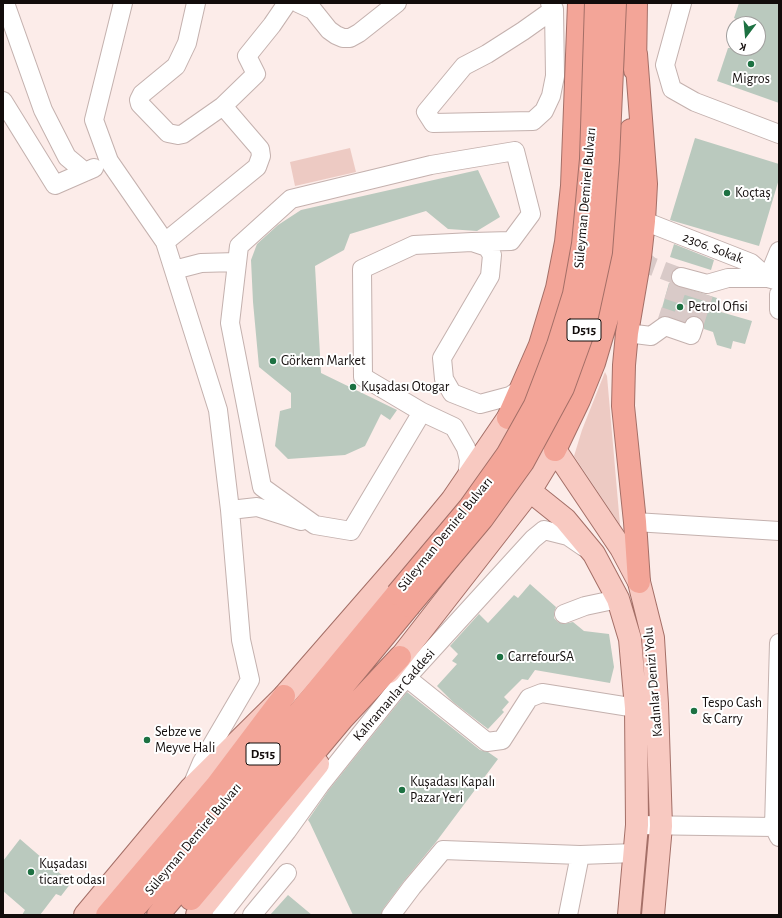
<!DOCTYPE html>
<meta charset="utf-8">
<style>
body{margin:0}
#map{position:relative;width:782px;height:918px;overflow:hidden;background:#fcece9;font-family:"Alegreya Sans",sans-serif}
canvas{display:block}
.frame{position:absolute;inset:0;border:4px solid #120c0b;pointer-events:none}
.north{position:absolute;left:726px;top:16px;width:40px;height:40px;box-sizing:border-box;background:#fff;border:1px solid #a09e9d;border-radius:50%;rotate:196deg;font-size:11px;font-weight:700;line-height:16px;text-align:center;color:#120c0b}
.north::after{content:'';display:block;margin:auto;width:14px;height:18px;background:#1d7142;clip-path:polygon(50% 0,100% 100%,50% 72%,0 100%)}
</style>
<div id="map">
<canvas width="782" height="918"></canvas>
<div class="frame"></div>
<div class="north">K</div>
</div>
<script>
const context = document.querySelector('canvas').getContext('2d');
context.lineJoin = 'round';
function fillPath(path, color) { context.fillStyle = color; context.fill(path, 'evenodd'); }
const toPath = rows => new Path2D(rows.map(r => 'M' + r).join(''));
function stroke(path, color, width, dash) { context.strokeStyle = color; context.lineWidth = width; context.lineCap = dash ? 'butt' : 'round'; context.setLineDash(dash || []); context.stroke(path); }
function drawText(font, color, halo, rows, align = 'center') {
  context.font = font + ' "Alegreya Sans",sans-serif'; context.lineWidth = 4; context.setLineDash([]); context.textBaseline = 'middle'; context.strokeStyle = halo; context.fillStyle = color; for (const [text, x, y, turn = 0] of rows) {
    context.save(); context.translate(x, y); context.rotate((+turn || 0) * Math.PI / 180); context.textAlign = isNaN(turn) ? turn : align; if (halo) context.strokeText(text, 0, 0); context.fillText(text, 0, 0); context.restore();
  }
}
const green = toPath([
 [350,148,356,172,295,186,290,162],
 [605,372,607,376,620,525,574,456,582,430]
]);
const building = toPath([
 [739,3,779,3,779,103,717,81,728,48,758,48,758,24,737,24,738,20,734,18],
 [695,138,779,164,779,179,759,246,670,220],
 [478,170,500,217,477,231,448,229,426,211,350,234,344,250,315,266,321,373,397,410,390,420,381,414,365,446,345,455,288,459,275,446,280,411,291,408,291,393,259,367,253,302,251,260,257,244,278,225,301,210],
 [674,244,714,260,711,270,670,257],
 [669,283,717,298,714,310,752,321,745,344,733,341,731,349,717,345,713,332,704,329,704,324,702,319,697,316,692,316,687,318,685,322,668,316,660,315],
 [530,584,556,607,554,613,554,618,558,622,563,624,573,622,584,631,609,634,614,667,610,683,535,670,528,680,522,679,504,697,509,702,502,710,504,712,488,729,453,702,437,686,457,664,452,661,458,654,450,646,479,614,488,623,514,595,518,598],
 [407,692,480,750,488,752,498,759,436,842,404,881,383,909,381,915,353,915,310,823,308,820,328,791],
 [20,839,71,883,61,896,56,894,40,915,22,915,25,910,3,891,3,861],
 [288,895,312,915,270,915]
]);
const minorTunnel = toPath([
 [640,257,651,266,681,277,665,326],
 [681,322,691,290],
 [694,326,704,294]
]);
const minor = toPath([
 [5,3,43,110,67,157,85,172],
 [123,3,94,120,109,161,165,242,218,410,230,510,241,640,250,680,202,762,194,781],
 [196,3,187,43,176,66,142,94,139,100,140,104,168,133,178,135,183,134,223,106],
 [298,3,313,10,329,30,336,35,343,38,350,38,359,33,397,3],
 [550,3,554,9,555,76,551,96,544,111,533,121,433,123,426,112,464,66,487,54,523,31,554,9],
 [682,3,665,65,672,89,695,102,779,134],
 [3,101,55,185,94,168],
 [644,221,751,263,768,278,779,281],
 [165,242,257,167,261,156,260,149,223,106,256,74,247,56,272,25,287,3],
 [174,270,201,263,237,262],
 [681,277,707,284,728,278,768,278,779,251],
 [779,294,779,310],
 [627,333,651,336,665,326,691,335,694,326],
 [422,412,351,531,315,525,262,487,230,323,239,246,291,199,431,165,515,151,531,214,511,241,472,242],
 [465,481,467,479,469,460,466,448,454,427,422,412,363,377,362,269,414,245,472,242,487,247,492,255,490,276,442,358,444,379,452,393,480,404,510,396,522,388],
 [230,510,257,507,301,521],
 [635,522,779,531],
 [564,614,585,606,618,599],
 [407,678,487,742,502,740,529,698,542,693,636,708],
 [637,825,774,827,779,837],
 [774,827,779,643],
 [221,915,287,831,320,785,399,686,533,539,544,530,568,536,584,547],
 [252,915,287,873],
 [391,915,412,887,443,850,580,855,635,853],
 [568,915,580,855]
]);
const major = toPath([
 [521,481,530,491,565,519,594,554,618,599,630,639,636,708,637,825,629,915],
 [389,672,530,491,555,450],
 [85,915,191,788,284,696,399,564,452,500,508,418,519,419,536,428,545,435,621,548,639,582,653,638,657,704,661,826,653,915],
 [197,915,318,764]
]);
const highway = toPath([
 [636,54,646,184,644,221,640,257,627,333,624,365,623,406,635,522,639,582],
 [635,70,636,3],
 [508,418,540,345,557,288,566,242,572,186,579,3],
 [555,450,579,400,594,363,611,305,619,261,631,130],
 [191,899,343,718,400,657],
 [107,915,217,785,284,696],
 [128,915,169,870,397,594],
 [158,915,180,889,253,795,409,606]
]);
const highwayBridge = toPath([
 [397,594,470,507,507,455,535,405,558,345,574,294,583,244,591,159,596,3],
 [409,606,482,519,523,462,563,388,584,330,601,252,608,160,615,3]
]);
const markers = [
 [751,64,4,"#1d7142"],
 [727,193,4,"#1d7142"],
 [680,307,4,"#1d7142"],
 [273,361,4,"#1d7142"],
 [353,387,4,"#1d7142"],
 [500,657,4,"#1d7142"],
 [694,711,4,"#1d7142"],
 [147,740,4,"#1d7142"],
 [402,790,4,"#1d7142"],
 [31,872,4,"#1d7142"]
];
const shields = [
 [584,330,34],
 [263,754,34]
];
const shieldNames = [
 ["D515",584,330],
 ["D515",263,754]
];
const poiNames = [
 ["Migros",751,79,"center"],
 ["Koçtaş",735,193],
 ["Petrol Ofisi",688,307],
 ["Görkem Market",281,361],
 ["Kuşadası Otogar",361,387],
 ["CarrefourSA",508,657],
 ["Tespo Cash",702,703],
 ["& Carry",702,719],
 ["Sebze ve",155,732],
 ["Meyve Hali",155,748],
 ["Kuşadası Kapalı",410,782],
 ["Pazar Yeri",410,798],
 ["Kuşadası",39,864],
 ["ticaret odası",39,880]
];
const streetNames = [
 ["Süleyman Demirel Bulvarı",585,198,-85],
 ["2306. Sokak",713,248,21],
 ["Süleyman Demirel Bulvarı",445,534,-51],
 ["Kadınlar Denizi Yolu",653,682,-95],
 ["Kahramanlar Caddesi",394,695,-49],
 ["Süleyman Demirel Bulvarı",193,839,-50]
];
fillPath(green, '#edcac3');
fillPath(building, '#bac9be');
stroke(minorTunnel, '#d9cac8', 18, [18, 9]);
stroke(minor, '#c4b1ae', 20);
stroke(major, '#a46f67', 24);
stroke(highway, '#a46f67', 24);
stroke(minor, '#fff', 18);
stroke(major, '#f8c9c1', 22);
stroke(highway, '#f3a598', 22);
stroke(highwayBridge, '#a46f67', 24, []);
stroke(highwayBridge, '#f3a598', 22);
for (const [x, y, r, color] of markers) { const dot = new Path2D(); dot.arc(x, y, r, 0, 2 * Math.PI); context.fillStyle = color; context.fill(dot); stroke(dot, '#fff', 1.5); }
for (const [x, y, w] of shields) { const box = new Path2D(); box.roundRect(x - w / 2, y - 11, w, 22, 3); context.fillStyle = '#fff'; context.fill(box); stroke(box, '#120c0b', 1); }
drawText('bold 13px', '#120c0b', null, shieldNames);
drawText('14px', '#120c0b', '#fff', poiNames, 'left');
drawText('14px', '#120c0b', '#fff', streetNames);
</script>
